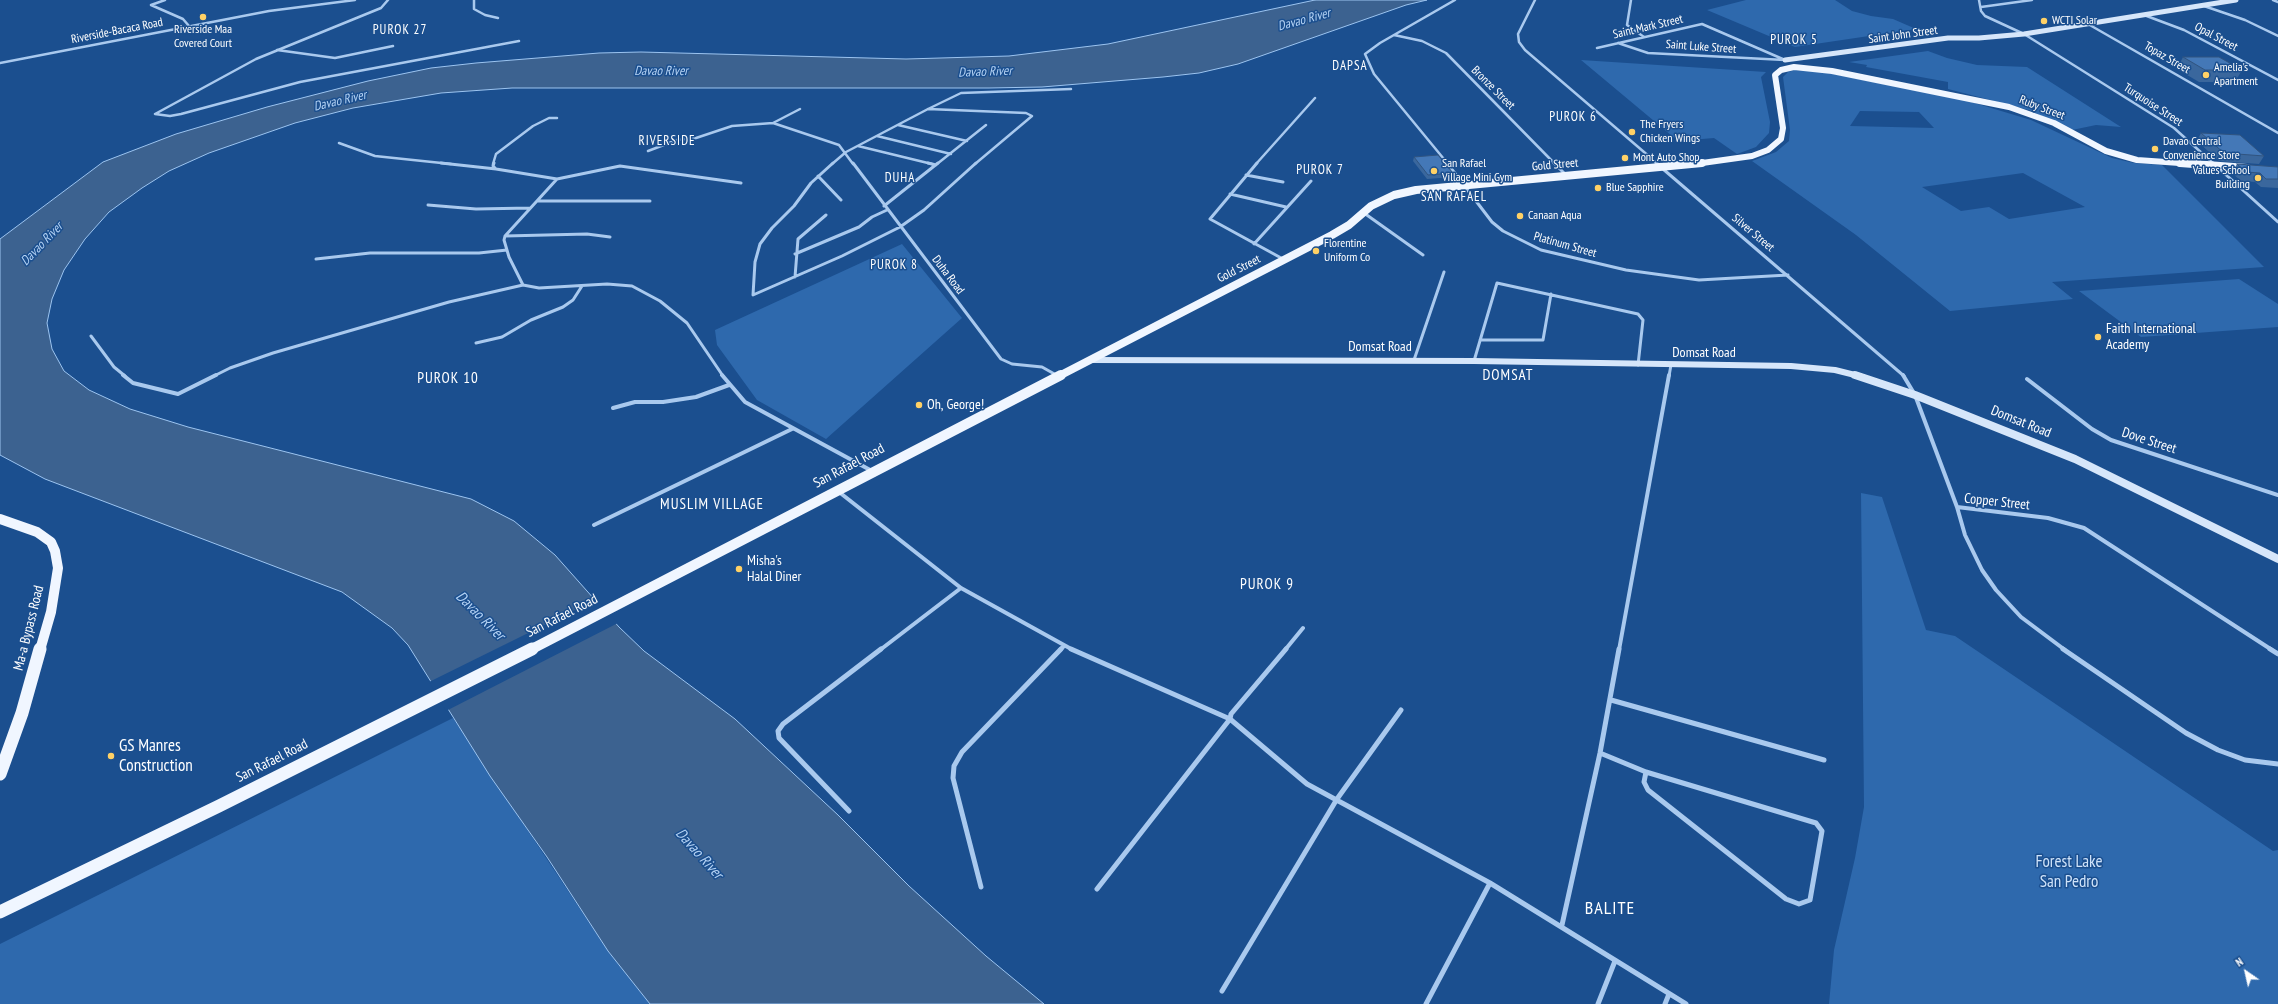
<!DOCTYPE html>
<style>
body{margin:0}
#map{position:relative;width:2278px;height:1004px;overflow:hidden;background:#1b4f8f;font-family:"PT Sans Narrow",sans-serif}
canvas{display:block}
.north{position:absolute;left:2226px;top:952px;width:40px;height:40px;-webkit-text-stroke:3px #1b4f8f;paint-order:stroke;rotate:326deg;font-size:11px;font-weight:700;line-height:16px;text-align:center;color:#fff}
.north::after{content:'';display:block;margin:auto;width:14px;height:18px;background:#fff;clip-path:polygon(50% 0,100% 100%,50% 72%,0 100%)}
</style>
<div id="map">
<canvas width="2278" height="1004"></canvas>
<div class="north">N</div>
</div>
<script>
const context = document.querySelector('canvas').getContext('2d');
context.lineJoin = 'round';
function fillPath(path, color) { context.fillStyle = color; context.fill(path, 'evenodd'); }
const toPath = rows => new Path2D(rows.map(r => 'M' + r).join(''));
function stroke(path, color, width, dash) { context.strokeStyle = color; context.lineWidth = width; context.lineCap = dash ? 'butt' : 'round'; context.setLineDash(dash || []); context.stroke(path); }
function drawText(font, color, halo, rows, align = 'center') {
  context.font = font + ' "PT Sans Narrow",sans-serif'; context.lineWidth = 3; context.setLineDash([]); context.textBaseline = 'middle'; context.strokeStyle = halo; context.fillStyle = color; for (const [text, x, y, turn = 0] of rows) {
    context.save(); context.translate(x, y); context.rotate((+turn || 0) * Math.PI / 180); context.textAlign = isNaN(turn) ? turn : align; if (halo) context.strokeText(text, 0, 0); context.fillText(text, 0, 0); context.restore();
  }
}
const green = toPath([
 [1746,0,1835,0,1852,11,1871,16,1893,19,1916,29,1795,47,1707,10],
 [1928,51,1947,58,1977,65,2027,67,2121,127,2096,125,2072,130,2029,110,1948,89,1948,82,1866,67,1867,65,1849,62],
 [1581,60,1766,72,1761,77,1770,122,1769,133,1756,147,1737,154,1714,138,1678,141],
 [1795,70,1823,72,1968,101,2031,120,2112,158,2134,163,2162,165,2264,267,2052,282,2073,299,1950,311,1856,235,1752,161,1776,152,1789,141,1790,130,1783,77,1788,72],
 [1860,111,1919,112,1934,128,1850,126],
 [2023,173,2085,207,2009,219,1989,207,1961,211,1922,187],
 [902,244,962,318,826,439,757,400,717,345,715,330],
 [2239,279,2278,304,2278,327,2141,337,2079,291],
 [1861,493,1882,497,1926,630,1955,636,2273,851,2278,850,2278,1004,1829,1004,1834,950,1855,858,1864,807],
 [453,718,608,951,650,1004,0,1004,0,944]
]);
const water = toPath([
 [1315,0,1427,0,1406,5,1238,64,1199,73,1163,77,1042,87,989,88,512,88,441,93,353,108,295,123,209,153,169,171,142,188,109,212,85,239,64,270,52,299,47,323,52,349,64,371,89,390,130,409,188,427,471,499,514,521,555,555,619,627,644,651,735,719,838,815,909,886,986,956,1044,1004,650,1004,608,951,547,857,490,776,408,645,392,628,342,592,45,479,0,455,0,239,103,162,176,134,267,107,368,81,431,68,476,63,599,53,641,52,906,59,1009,56,1108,44,1315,0]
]);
const pier = toPath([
 [597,599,618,623,446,711,429,682]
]);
const streetFar3 = toPath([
 [165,0,151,5,183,19,189,26],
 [474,0,474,9,485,15,498,18],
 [1535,0,1518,34,1519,42,1525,50,1658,164],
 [1631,0,1627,25,1644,37],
 [1979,0,1981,11,1985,16,2024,34,2174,128,2214,164],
 [2273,0,2278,2],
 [2204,6,2245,20,2278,36],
 [1981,7,2032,0],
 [2144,15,2184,30,2278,80],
 [2088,24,2278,133],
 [1394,35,1422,41,1446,53,1555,164],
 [1618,43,1648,53,1785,60],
 [1597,48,1702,24,1785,60],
 [277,50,335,58,393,46],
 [0,63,269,11,355,0],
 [800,109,773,123,839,145,853,164],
 [928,109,1026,113,1032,116,975,164],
 [928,109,961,93,1071,89],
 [155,114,170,116,181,114,300,82,519,41],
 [155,114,256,59,381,8,388,0],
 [898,125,967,141],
 [877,136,951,154],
 [339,143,375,156,451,164],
 [858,146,932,164],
 [648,151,677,140,696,138,732,126,773,123],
 [493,164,496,154,533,126,549,118,557,118],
 [832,164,846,152,928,109],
 [937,164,986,125],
 [1256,164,1315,98],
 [1448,164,1374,74,1365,54,1380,43,1455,0]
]);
const streetFar2 = toPath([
 [441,163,496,169,557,179,505,236,504,240,509,257,523,285,539,288,607,284,632,286,660,301,687,323,723,376],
 [494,163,493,166,496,169],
 [833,163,811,183,794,206,772,228,760,244,755,262,753,295,842,256,900,227,924,210,976,163],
 [853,163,1001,359,1012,364,1042,367,1058,376],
 [928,163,936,165],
 [1257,163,1210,219,1283,259],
 [1447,163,1492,222,1503,231,1541,250,1626,270,1699,280,1788,275],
 [1554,163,1566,175],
 [1656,163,1904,376],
 [2213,163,2278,222],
 [1246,175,1283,182],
 [818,176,841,200],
 [557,179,620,166,741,183],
 [1230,194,1286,207],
 [537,201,650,201],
 [428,205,476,209,530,208],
 [884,206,938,163],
 [1364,213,1423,255],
 [505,236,587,234,610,237],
 [1254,244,1311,181],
 [795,254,859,227,872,217,887,210],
 [316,259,370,253,479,253,507,250],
 [795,277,798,239,826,215],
 [91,336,114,367,125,376],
 [1480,340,1543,340,1551,294],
 [476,343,502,337,531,320,563,307,573,300,582,286],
 [1414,360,1444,272],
 [1474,361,1497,283,1638,314,1643,320,1638,365],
 [214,376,230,368,273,353,449,302,523,285],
 [1669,376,1671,365]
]);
const streetFar1 = toPath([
 [123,375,133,383,178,394,216,375],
 [722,375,745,402,872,471],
 [1056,375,1058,376],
 [1903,375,1915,395,1957,507,1965,535,1982,570,1996,590,2021,617,2065,650],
 [2027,379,2092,429,2111,440,2278,495],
 [613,408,635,402,663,402,696,397,729,385],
 [839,492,961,588,1073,650],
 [1957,507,2048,518,2084,528,2272,650],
 [594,525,792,429],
 [880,650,961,588],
 [1060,650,1064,646],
 [1285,650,1303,628],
 [1619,650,1669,375]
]);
const street = toPath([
 [1071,649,1230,719,1307,784,1490,883,1686,1004],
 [2063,649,2186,733,2218,750,2245,760,2278,764],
 [2270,649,2278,654],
 [1611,700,1824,760],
 [1600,753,1646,772],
 [1646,772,1816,823,1822,831,1810,900,1799,904,1786,899,1648,790,1644,782,1646,772],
 [849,811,779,738,778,731,783,724,881,649],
 [981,887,953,778,954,766,962,752,1061,649],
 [1097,889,1230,719,1231,714,1286,649],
 [1562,925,1600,753,1619,649],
 [1222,991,1337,799,1401,710],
 [1426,1004,1490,883],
 [1598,1004,1615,961],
 [1665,1004,1669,994]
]);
const secondaryFar2 = toPath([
 [1785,60,1948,38,1979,38,2024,34,2236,0]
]);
const secondaryFar1 = toPath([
 [1090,360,1474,361,1791,366,1835,370,1859,376]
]);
const secondary = toPath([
 [1855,375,1915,395,2075,459,2278,559]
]);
const primaryFar3 = toPath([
 [1695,164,1752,156,1768,150,1781,139,1783,128,1775,75,1781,70,1794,67,1832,71,2009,107,2054,123,2106,151,2137,160,2194,164]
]);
const primaryFar2 = toPath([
 [2180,163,2247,168],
 [1059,376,1332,235,1349,225,1371,206,1394,195,1416,190,1702,163]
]);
const primaryFar1 = toPath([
 [0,519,37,532,51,542,55,551,58,568,51,612,40,650],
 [530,650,1061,375]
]);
const primary = toPath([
 [0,774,22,713,40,649],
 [0,912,219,806,532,649]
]);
const wall = toPath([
 [2183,57,2242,70,2235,82,2199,82,2177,69],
 [2201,133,2264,156,2259,164,2219,161,2197,141],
 [1414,157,1453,173,1453,177,1427,179,1413,161],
 [2237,164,2278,167,2278,188,2261,187,2255,182,2241,181,2232,173]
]);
const building = toPath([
 [2183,57,2219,57,2242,70,2205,70,2183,57],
 [2201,133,2240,135,2264,156,2224,153,2201,133],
 [1438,155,1453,173,1428,175,1414,157,1438,155],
 [2237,164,2278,167,2278,179,2266,179,2260,173,2246,172,2237,164]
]);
const markers = [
 [203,17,4,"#ffd166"],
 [2044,21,4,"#ffd166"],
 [2206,75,4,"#ffd166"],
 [1632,132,4,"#ffd166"],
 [2155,149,4,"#ffd166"],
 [1625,158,4,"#ffd166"],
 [1434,171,4,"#ffd166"],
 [2258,178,4,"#ffd166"],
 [1598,188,4,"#ffd166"],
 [1520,216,4,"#ffd166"],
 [1316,251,4,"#ffd166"],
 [2098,337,4,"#ffd166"],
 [919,405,4,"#ffd166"],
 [739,569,4,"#ffd166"],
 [111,756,4,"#ffd166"]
];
const farPoinames = [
 ["WCTI Solar",2052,21],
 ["Riverside Maa",203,30,"center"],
 ["Covered Court",203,44,"center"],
 ["Amelia's",2214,68],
 ["Apartment",2214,82],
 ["The Fryers",1640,125],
 ["Chicken Wings",1640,139],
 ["Davao Central",2163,142],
 ["Convenience Store",2163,156],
 ["Mont Auto Shop",1633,158],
 ["San Rafael",1442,164],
 ["Village Mini Gym",1442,178],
 ["Values School",2250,171,"right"],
 ["Building",2250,185,"right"],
 ["Blue Sapphire",1606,188],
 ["Canaan Aqua",1528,216],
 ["Florentine",1324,244],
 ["Uniform Co",1324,258]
];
const farStreetnames = [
 ["Saint Mark Street",1648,27,-13],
 ["Riverside-Bacaca Road",117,31,-11],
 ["Saint John Street",1903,35,-8],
 ["Opal Street",2216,37,28],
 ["Saint Luke Street",1701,47,4],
 ["Topaz Street",2167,58,30],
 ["Bronze Street",1493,88,45],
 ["Turquoise Street",2153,105,33],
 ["Ruby Street",2042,108,21],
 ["Gold Street",1555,165,-5],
 ["Silver Street",1753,233,40],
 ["Platinum Street",1565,245,16],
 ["Gold Street",1239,269,-27],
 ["Duha Road",948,275,53]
];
const farWaternames = [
 ["Davao River",1304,20,-15],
 ["Davao River",661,71],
 ["Davao River",985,72,-2],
 ["Davao River",340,101,-13],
 ["Davao River",42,244,-46]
];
const farNeighbourhoodnames = [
 ["PUROK 27",400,30],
 ["PUROK 5",1794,40],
 ["DAPSA",1350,66],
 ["PUROK 6",1573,117],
 ["RIVERSIDE",667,141],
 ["PUROK 7",1320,170],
 ["DUHA",900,178],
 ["PUROK 8",894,265]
];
const farQuarternames = [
 ["SAN RAFAEL",1454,197]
];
const poiNames = [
 ["Faith International",2106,329],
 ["Academy",2106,345],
 ["Oh, George!",927,405],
 ["Misha's",747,561],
 ["Halal Diner",747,577]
];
const streetNames = [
 ["Domsat Road",1380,347],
 ["Domsat Road",1704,353],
 ["Domsat Road",2021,422,22],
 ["Dove Street",2149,441,18],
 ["San Rafael Road",849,466,-28],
 ["Copper Street",1997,502,6],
 ["San Rafael Road",562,616,-27],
 ["Ma-a Bypass Road",29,628,-76],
 ["San Rafael Road",272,761,-27]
];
const neighbourhoodNames = [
 ["DOMSAT",1508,376],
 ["PUROK 10",448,379],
 ["MUSLIM VILLAGE",712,505],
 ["PUROK 9",1267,585]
];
const waterNames = [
 ["Davao River",480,616,45],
 ["Davao River",699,854,48]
];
const nearPoinames = [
 ["GS Manres",119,746],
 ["Construction",119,766]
];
const nearParknames = [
 ["Forest Lake",2069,862],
 ["San Pedro",2069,882]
];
const nearNeighbourhoodnames = [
 ["BALITE",1610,909]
];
fillPath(green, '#2e69ad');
fillPath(water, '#3c6290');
stroke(water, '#9cc4f0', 1);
fillPath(pier, '#1b4f8f');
stroke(streetFar3, '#a9c9ee', 2.5);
stroke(streetFar2, '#a9c9ee', 3);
stroke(streetFar1, '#a9c9ee', 4);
stroke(street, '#a9c9ee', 5);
stroke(secondaryFar2, '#d6e6fa', 5);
stroke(secondaryFar1, '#d6e6fa', 6);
stroke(secondary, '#d6e6fa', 8);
stroke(primaryFar3, '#f0f6ff', 6);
stroke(primaryFar2, '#f0f6ff', 8);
stroke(primaryFar1, '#f0f6ff', 10);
stroke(primary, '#f0f6ff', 13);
fillPath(wall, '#3a679d');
fillPath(building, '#4478b7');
stroke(building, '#305480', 1);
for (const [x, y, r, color] of markers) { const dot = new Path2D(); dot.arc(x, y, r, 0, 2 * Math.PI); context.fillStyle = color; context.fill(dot); stroke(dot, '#1b4f8f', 1.5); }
drawText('12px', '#fff', '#1b4f8f', farPoinames, 'left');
drawText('12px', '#fff', '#1b4f8f', farStreetnames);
drawText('italic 13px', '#b5d3f5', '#1b4f8f', farWaternames);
context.letterSpacing = '1px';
drawText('13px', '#fff', '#1b4f8f', farNeighbourhoodnames);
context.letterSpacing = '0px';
context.letterSpacing = '1px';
drawText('13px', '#fff', '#1b4f8f', farQuarternames);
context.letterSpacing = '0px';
drawText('14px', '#fff', '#1b4f8f', poiNames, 'left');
drawText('14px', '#fff', '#1b4f8f', streetNames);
context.letterSpacing = '1px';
drawText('15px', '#fff', '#1b4f8f', neighbourhoodNames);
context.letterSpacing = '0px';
drawText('italic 15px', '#b5d3f5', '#1b4f8f', waterNames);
drawText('17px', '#fff', '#1b4f8f', nearPoinames, 'left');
drawText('17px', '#cfe3fa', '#1b4f8f', nearParknames);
context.letterSpacing = '1px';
drawText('18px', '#fff', '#1b4f8f', nearNeighbourhoodnames);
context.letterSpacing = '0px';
</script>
